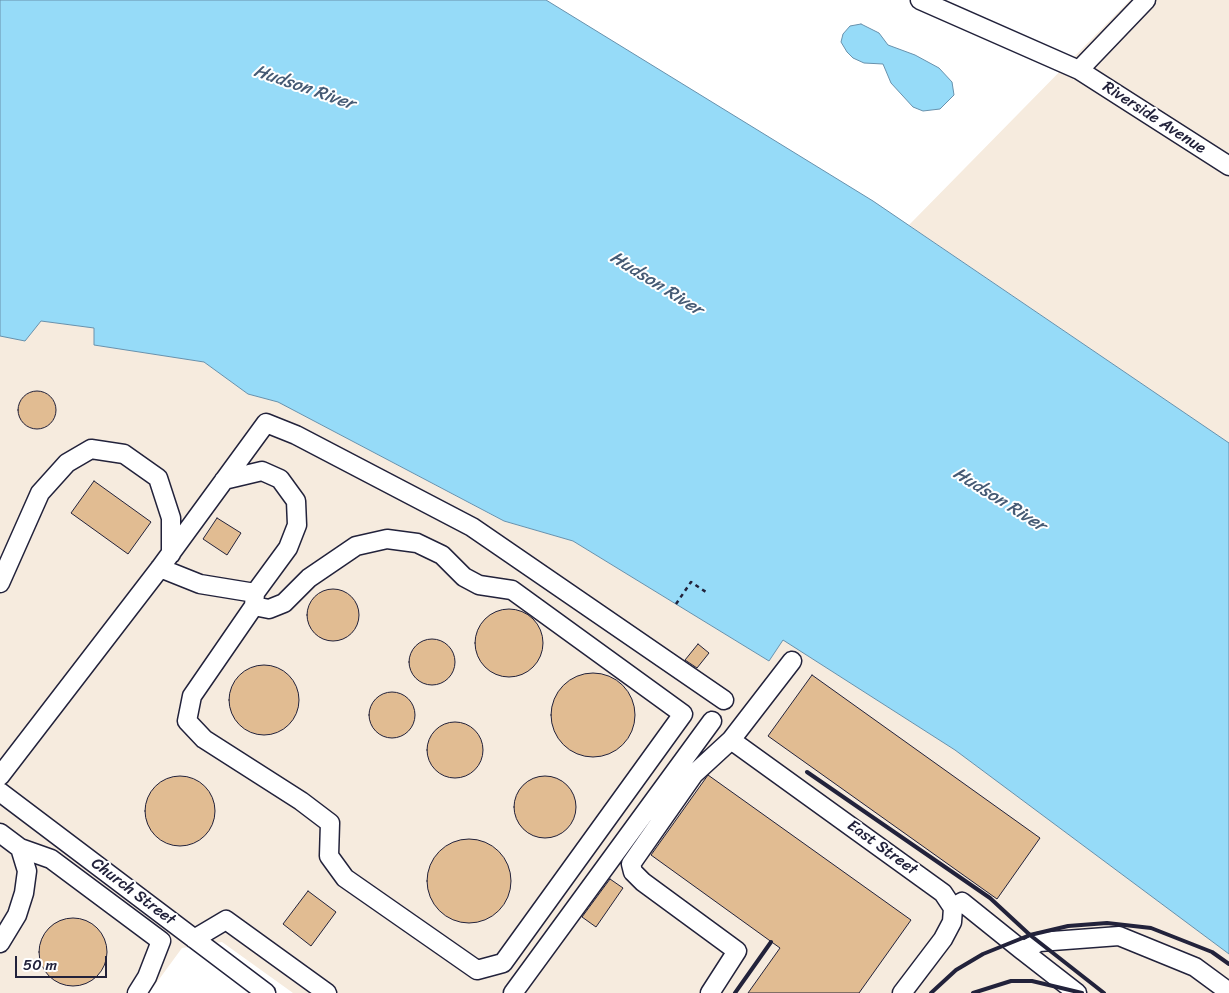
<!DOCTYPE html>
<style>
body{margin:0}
#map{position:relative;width:1229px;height:993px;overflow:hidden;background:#fff;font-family:Sriracha,sans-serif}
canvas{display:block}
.scale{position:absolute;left:15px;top:956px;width:92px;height:22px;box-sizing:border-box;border:2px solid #22223b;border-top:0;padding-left:6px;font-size:15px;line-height:18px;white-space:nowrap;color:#22223b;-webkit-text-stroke:4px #fff;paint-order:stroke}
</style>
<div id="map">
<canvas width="1229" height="993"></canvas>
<div class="scale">50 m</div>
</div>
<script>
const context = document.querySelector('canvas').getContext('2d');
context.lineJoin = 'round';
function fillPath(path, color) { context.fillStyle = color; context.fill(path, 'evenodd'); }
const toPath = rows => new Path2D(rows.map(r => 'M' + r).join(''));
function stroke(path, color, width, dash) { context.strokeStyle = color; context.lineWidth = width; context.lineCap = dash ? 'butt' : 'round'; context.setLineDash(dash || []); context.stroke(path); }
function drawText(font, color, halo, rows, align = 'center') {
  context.font = font + ' Sriracha,sans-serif'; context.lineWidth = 4; context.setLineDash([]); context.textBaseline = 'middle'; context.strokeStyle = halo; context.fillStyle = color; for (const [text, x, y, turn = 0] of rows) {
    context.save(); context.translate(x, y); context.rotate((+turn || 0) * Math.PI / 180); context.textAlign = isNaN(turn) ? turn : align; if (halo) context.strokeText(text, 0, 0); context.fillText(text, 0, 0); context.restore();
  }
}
const built = toPath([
 [1130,0,1229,0,1229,443,909,225],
 [40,321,95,328,94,345,204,362,248,394,278,402,503,521,573,541,769,661,783,640,955,750,1229,954,1229,993,293,993,222,942,182,948,149,993,0,993,0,336,25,340]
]);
const water = toPath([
 [0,0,546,0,873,201,1229,443,1229,954,955,750,783,640,769,661,573,541,504,521,278,402,248,394,204,362,94,345,94,328,41,321,25,341,0,336,0,0],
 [861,24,879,33,888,45,915,55,939,68,952,82,954,95,940,109,923,111,913,107,891,83,883,64,864,63,853,58,847,52,841,42,843,34,850,26,861,24]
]);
const building = toPath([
 '18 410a19 19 0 1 1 38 0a19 19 0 1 1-38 0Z',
 [94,481,151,522,128,554,71,513,94,481],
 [217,518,241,533,227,555,203,539,217,518],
 '307 615a26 26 0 1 1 52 0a26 26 0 1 1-52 0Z',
 '475 643a34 34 0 1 1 68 0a34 34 0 1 1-68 0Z',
 '409 662a23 23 0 1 1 46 0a23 23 0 1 1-46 0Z',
 [698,644,709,653,697,668,685,660,698,644],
 '229 700a35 35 0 1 1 70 0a35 35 0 1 1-70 0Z',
 '551 715a42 42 0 1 1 84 0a42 42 0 1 1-84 0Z',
 [812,675,1040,838,997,899,768,736,812,675],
 '369 715a23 23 0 1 1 46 0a23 23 0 1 1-46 0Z',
 '427 750a28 28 0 1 1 56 0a28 28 0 1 1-56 0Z',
 [708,775,911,920,859,993,748,993,780,948,651,855,708,775],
 '145 811a35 35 0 1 1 70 0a35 35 0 1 1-70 0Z',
 '514 807a31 31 0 1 1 62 0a31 31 0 1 1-62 0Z',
 '427 881a42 42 0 1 1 84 0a42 42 0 1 1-84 0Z',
 [610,879,623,888,596,927,582,917,610,879],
 [308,891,336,912,311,946,283,924,308,891],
 '39 952a34 34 0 1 1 68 0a34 34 0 1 1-68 0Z'
]);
const path = toPath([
 [676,604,691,582,706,592]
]);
const minor = toPath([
 [920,0,1079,70,1146,0],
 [1079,70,1229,166],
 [224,480,262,471,280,479,296,501,297,525,288,548,255,593],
 [160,568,200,584,255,593,254,606,192,696,187,721,204,739,301,801,330,823,329,856,345,878,477,970,503,963,683,714,512,590,479,585,464,577,442,555,417,543,387,539,356,546,309,578,284,603,269,609,254,606],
 [0,583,40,493,67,463,91,449,124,454,158,478,171,518,171,554],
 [731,740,943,893,953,908,952,922,943,939,902,993],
 [0,776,160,568,266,423,296,435,472,527,724,700],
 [0,792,266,993],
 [0,833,20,848,27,871,24,893,17,915,0,943],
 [20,848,51,859,161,941,147,977,137,993],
 [953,908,962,902,1023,951,1039,942,1119,936,1195,967,1229,992],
 [194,939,226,920,327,993],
 [1023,951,1077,993],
 [513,993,712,721],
 [710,993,737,951,643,882,633,872,631,864,694,774,731,740,792,661]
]);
const rail = toPath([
 [807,772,990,898,1030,935,1104,993],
 [735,993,771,942],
 [931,993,956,970,983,954,1030,935,1068,926,1107,923,1151,928,1212,952,1229,964],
 [973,993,1011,981,1032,981,1082,993]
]);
const streetNames = [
 ["Riverside Avenue",1154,118,33],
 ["East Street",882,848,36],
 ["Church Street",133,892,37]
];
const waterNames = [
 ["Hudson River",304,88,19],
 ["Hudson River",656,284,32],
 ["Hudson River",999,500,32]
];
fillPath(built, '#f6ebde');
fillPath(water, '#96dbf8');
stroke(water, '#6891ac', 1);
fillPath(building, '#e1bc92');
stroke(building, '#22223b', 1);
stroke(minor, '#22223b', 21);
stroke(path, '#22223b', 2.5, [4, 4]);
stroke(minor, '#fff', 18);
stroke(rail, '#22223b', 4);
drawText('16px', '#22223b', '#fff', streetNames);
drawText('italic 18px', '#455a74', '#fff', waterNames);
</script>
